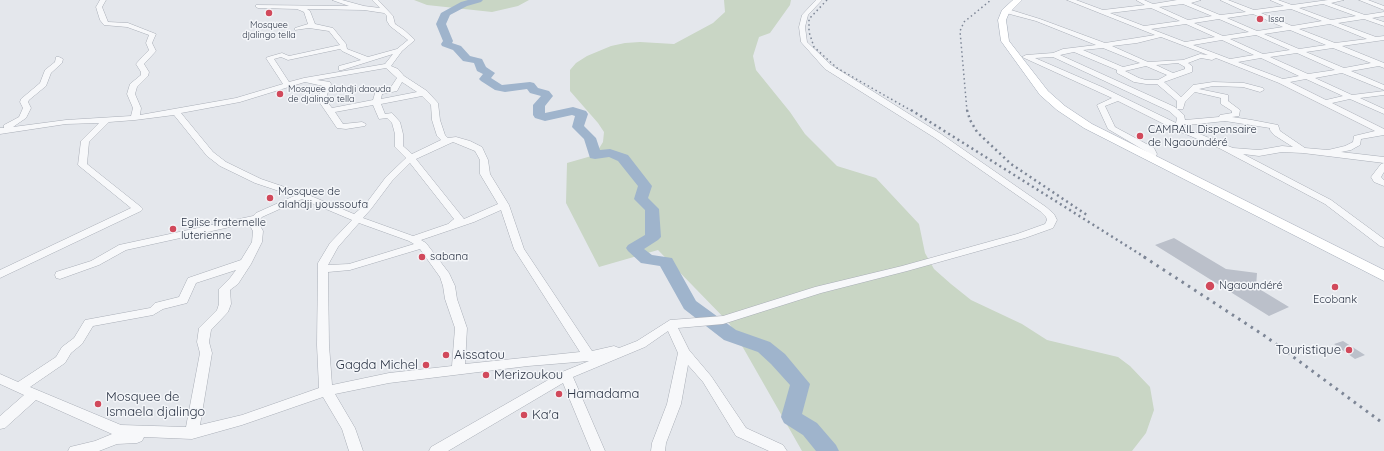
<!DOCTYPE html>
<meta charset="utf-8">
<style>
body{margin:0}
canvas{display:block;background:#e4e7ec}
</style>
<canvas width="1384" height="451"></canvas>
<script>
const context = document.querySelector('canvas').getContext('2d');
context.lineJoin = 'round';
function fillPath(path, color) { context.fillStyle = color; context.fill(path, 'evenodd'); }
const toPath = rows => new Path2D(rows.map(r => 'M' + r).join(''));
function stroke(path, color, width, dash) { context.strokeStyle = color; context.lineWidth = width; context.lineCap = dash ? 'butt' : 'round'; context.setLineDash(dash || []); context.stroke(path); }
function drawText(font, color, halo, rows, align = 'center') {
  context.font = font + ' Quicksand,sans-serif'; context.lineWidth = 3; context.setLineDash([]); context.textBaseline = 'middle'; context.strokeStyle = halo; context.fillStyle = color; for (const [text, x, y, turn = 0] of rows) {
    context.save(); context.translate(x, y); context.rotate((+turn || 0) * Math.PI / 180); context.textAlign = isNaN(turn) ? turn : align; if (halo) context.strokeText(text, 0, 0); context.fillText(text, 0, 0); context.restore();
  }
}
const green = toPath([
 [414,0,529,0,518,6,492,12,427,5],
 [724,0,791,0,790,5,770,33,759,37,753,56,756,70,790,112,805,134,837,166,876,178,919,224,925,253,934,269,951,284,971,300,1022,324,1047,340,1118,357,1130,366,1150,387,1154,410,1146,433,1132,451,802,451,729,323,658,250,599,267,566,203,567,163,595,155,603,142,604,132,598,123,570,91,570,70,576,63,587,56,611,46,625,43,640,42,674,44,713,23,725,12]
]);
const river = toPath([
 [468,0,483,0,481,2,467,6,450,15,446,24,453,41,452,43,461,46,470,56,482,59,486,67,495,73,491,78,502,85,530,82,534,83,538,88,549,91,553,96,545,106,545,113,573,107,586,111,588,114,584,126,596,138,600,150,610,149,628,155,652,186,648,198,659,209,661,237,658,240,644,249,652,255,672,258,696,301,736,330,770,342,785,354,810,384,802,414,817,423,836,445,839,451,816,451,803,435,784,423,781,417,790,385,771,364,758,352,724,340,684,309,660,266,641,263,628,251,626,248,628,245,645,235,645,210,634,199,638,186,618,161,609,157,595,159,590,158,584,139,572,127,575,116,572,115,545,121,535,118,533,115,533,105,541,96,530,93,527,89,505,92,495,90,481,81,479,79,483,74,477,71,474,63,463,61,453,50,442,46,441,44,443,41,436,24,441,13,461,2,468,0]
]);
const building = toPath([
 [1174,238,1226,269,1257,273,1256,287,1289,307,1269,316,1155,245],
 [1343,341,1365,355,1355,359,1334,344]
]);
const minor = toPath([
 [100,0,106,0,102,7,108,22,128,23,156,34,152,43,156,51,144,64,149,72,148,76,137,87,135,94,141,108,140,115,236,98,283,84,266,58,268,57,282,53,289,56,340,45,329,31,309,28,295,30,295,28,308,24,304,12,297,9,258,8,256,7,256,5,349,6,332,0,342,0,364,6,380,8,372,0,378,0,393,16,395,24,404,30,415,40,402,51,391,66,398,69,404,76,427,91,438,103,440,120,445,135,448,138,456,137,470,141,482,147,488,160,490,174,509,205,524,249,592,351,614,346,619,348,637,341,670,320,723,316,815,287,902,266,1017,234,1045,224,1047,220,1046,217,1040,211,935,138,825,69,801,42,799,27,802,15,816,0,822,0,808,15,805,27,807,42,831,65,941,134,1046,207,1054,214,1057,220,1053,228,1025,238,907,271,821,293,723,324,678,328,689,350,711,376,746,428,783,445,787,451,769,451,736,436,703,382,688,365,681,404,666,443,665,451,651,451,652,443,667,404,678,353,668,331,645,347,573,377,605,451,591,451,563,383,448,451,429,451,431,447,562,372,589,361,528,366,389,383,335,394,355,428,363,451,349,451,342,429,323,397,242,425,192,439,144,437,142,441,137,443,117,444,99,451,68,451,70,447,95,441,112,434,36,400,5,428,0,429,0,416,24,395,0,384,0,374,18,382,56,357,62,347,74,338,85,320,150,308,155,303,179,297,188,278,241,260,252,242,253,231,248,223,126,250,99,265,60,279,56,278,55,275,56,272,91,261,119,245,253,216,256,213,294,196,255,183,220,166,207,156,174,115,135,120,109,122,89,142,87,164,141,207,143,209,141,211,0,278,0,270,131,208,78,165,81,141,99,123,66,124,0,134,0,128,4,128,4,125,19,117,23,108,20,102,21,99,40,83,45,70,55,62,56,57,59,57,63,59,62,63,51,73,46,86,29,100,28,102,31,108,26,118,13,127,66,120,131,116,133,108,127,94,130,84,141,75,141,72,136,64,143,56,149,50,146,43,149,35,127,27,104,25,100,20,96,7,100,0],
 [307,9,364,10,384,13,387,16,387,21,390,26,408,40,397,49,368,57,347,49,346,44,333,28,315,24,310,11,307,9],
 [340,49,342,51,361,60,339,66,339,70,342,70,393,54,385,64,304,78,289,82,274,59,281,57,288,60,340,49],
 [386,68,397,78,391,87,376,90,373,100,332,108,328,103,327,95,331,84,330,82,317,80,386,68],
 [305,82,323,86,319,95,320,103,337,128,346,129,365,126,366,124,362,122,343,124,335,112,373,105,379,119,387,118,392,123,395,134,395,147,406,158,386,177,365,205,354,214,311,196,261,179,226,162,213,152,181,113,240,102,305,82],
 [402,82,417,92,381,99,382,94,397,91,402,82],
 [422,96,431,105,432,120,437,136,441,140,412,154,403,146,403,134,400,122,392,113,385,114,381,104,422,96],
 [453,142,475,151,480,160,480,174,498,204,464,219,416,159,453,142],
 [410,163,454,219,448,224,413,236,363,218,371,209,392,181,410,163],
 [302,199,352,220,330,243,318,263,317,345,319,388,242,415,200,425,212,353,209,342,211,330,228,312,231,304,230,290,238,284,251,264,262,242,263,231,258,222,262,217,302,199],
 [501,210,514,249,580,352,465,364,467,328,457,299,455,286,449,273,426,243,421,240,474,222,501,210],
 [359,223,409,241,414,244,349,264,328,265,338,247,359,223],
 [420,249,440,277,443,286,445,299,455,328,452,366,389,373,332,385,329,345,328,272,350,270,420,249],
 [236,270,230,278,219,289,219,304,217,310,199,328,197,342,200,353,186,427,121,425,30,387,65,363,71,353,82,344,93,326,153,315,163,309,187,303,196,283,236,270],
 [1067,0,1076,0,1103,10,1145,5,1136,0,1144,0,1153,4,1177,0,1201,0,1191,3,1220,15,1246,12,1220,0,1228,0,1254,10,1284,6,1270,0,1278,0,1292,5,1328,0,1344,0,1331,3,1365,15,1384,12,1384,16,1372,18,1384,22,1384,26,1364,19,1338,23,1376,37,1384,36,1384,40,1342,46,1384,63,1384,68,1379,66,1351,71,1384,85,1384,90,1342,73,1315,78,1352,95,1384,91,1384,95,1360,98,1384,109,1384,114,1350,99,1332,103,1384,129,1384,135,1361,139,1360,145,1351,150,1341,152,1384,157,1384,163,1303,153,1282,152,1259,156,1243,154,1331,200,1384,239,1384,247,1380,246,1325,204,1219,148,1176,130,1118,101,1105,106,1115,127,1154,148,1157,154,1156,156,1151,159,1145,159,1144,157,1148,153,1147,152,1108,129,1097,105,1112,98,1022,57,1026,55,1053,53,1063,49,1096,45,1036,21,1002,12,1005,10,1011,10,1040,19,1105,43,1155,35,1067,0],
 [1183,4,1212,16,1188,20,1159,7,1183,4],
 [1323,4,1356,16,1331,20,1299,8,1323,4],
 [1151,8,1180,21,1144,26,1110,13,1151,8],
 [1291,9,1322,21,1292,26,1261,13,1291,9],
 [1253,14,1283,27,1257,31,1227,18,1253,14],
 [1219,19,1249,32,1223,36,1194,23,1219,19],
 [1186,24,1215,37,1185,42,1151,29,1186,24],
 [1330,24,1367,39,1335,43,1299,29,1330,24],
 [1290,30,1326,45,1299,49,1264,34,1290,30],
 [1256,35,1290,50,1263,54,1230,39,1256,35],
 [1161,37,1182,45,1208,55,1200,54,1183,60,1148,62,1112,46,1137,43,1161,37],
 [1222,40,1254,55,1230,59,1193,45,1222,40],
 [1103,48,1140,63,1123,67,1083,50,1103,48],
 [1333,48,1371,63,1344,68,1306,52,1333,48],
 [1074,52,1117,70,1117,73,1134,82,1146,84,1157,84,1177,101,1177,109,1183,109,1185,102,1195,92,1221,98,1221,104,1232,111,1232,113,1220,115,1219,117,1185,120,1184,115,1175,107,1060,55,1074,52],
 [1297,53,1335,70,1308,74,1270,57,1297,53],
 [1053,57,1169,111,1177,118,1176,123,1102,87,1035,58,1053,57],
 [1201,58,1212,60,1216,58,1279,83,1375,131,1354,136,1353,142,1345,146,1328,150,1305,148,1280,131,1278,125,1252,120,1232,117,1239,116,1240,110,1228,101,1228,95,1199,89,1213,86,1243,87,1260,92,1264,90,1263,88,1244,83,1213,82,1193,85,1181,97,1164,82,1192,72,1192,66,1188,63,1201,58],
 [1261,58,1299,76,1283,79,1238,62,1261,58],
 [1178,63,1185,67,1185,69,1173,73,1156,65,1178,63],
 [1146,66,1167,75,1158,80,1146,80,1139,78,1125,71,1146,66],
 [1306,79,1343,96,1326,100,1290,82,1306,79],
 [1225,121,1270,128,1270,130,1274,135,1293,147,1282,146,1259,150,1233,148,1183,127,1184,124,1188,125,1225,121],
 [1359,0,1368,0,1384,6,1384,10,1359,0],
 [1384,163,1384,172,1381,177,1384,180,1384,186,1374,182,1371,177,1381,164,1384,163]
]);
const major = toPath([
 [1013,0,1022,0,1009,13,1006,20,1009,41,1048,91,1065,106,1092,124,1384,270,1384,281,1084,128,1057,110,1040,95,1001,41,998,20,1002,10,1013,0]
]);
const railFar2 = toPath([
 [827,0,809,19,809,32,814,47,837,68,912,111],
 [967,111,960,31,964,22,991,0]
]);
const railFar1 = toPath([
 [911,110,1146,258],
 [967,110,970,120,977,132,1011,164,1087,215]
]);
const rail = toPath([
 [1144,257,1265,336,1384,424]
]);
const markers = [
 [269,13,4,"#d1495b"],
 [1260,19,4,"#d1495b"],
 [280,94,4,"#d1495b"],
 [1140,136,4,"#d1495b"],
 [270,198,4,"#d1495b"],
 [173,229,4,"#d1495b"],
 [422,257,4,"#d1495b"],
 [1210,286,5,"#d1495b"],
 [1335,287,4,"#d1495b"],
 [1349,350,4,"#d1495b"],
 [446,355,4,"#d1495b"],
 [426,365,4,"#d1495b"],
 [486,375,4,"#d1495b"],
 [559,394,4,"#d1495b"],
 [98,404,4,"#d1495b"],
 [524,415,4,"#d1495b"]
];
const farPoinames = [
 ["Issa",1268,19],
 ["Mosquee",269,25,"center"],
 ["djalingo tella",269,35,"center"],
 ["Mosquee alahdji daouda",288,89],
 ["de djalingo tella",288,99]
];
const poiNames = [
 ["CAMRAIL Dispensaire",1148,130],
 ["de Ngaoundéré",1148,143],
 ["Mosquee de",278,192],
 ["alahdji youssoufa",278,205],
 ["Eglise fraternelle",181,223],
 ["luterienne",181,236],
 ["sabana",430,257],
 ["Ngaoundéré",1219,286],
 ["Ecobank",1335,300,"center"]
];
const nearPoinames = [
 ["Touristique",1341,350,"right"],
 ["Aissatou",454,355],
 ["Gagda Michel",418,365,"right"],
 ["Merizoukou",494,375],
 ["Hamadama",567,394],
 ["Mosquee de",106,397],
 ["Ismaela djalingo",106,412],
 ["Ka'a",532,415]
];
fillPath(green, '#c9d6c5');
fillPath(river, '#9fb4cc');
fillPath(building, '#bbc0ca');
stroke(minor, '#a9aeb7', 1);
stroke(major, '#a3abb8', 1);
fillPath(minor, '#f7f8fa');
fillPath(major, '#fff');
stroke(railFar2, '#7d8696', 1.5, [1.5, 3]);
stroke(railFar1, '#7d8696', 2.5, [2, 3.5]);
stroke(rail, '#7d8696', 3, [2.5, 5]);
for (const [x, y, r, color] of markers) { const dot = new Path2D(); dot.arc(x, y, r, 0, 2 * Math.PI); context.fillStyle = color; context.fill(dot); stroke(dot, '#f4f6f9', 1.5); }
drawText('9px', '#2b3445', '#f4f6f9', farPoinames, 'left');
drawText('11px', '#2b3445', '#f4f6f9', poiNames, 'left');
drawText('13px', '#2b3445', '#f4f6f9', nearPoinames, 'left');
</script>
